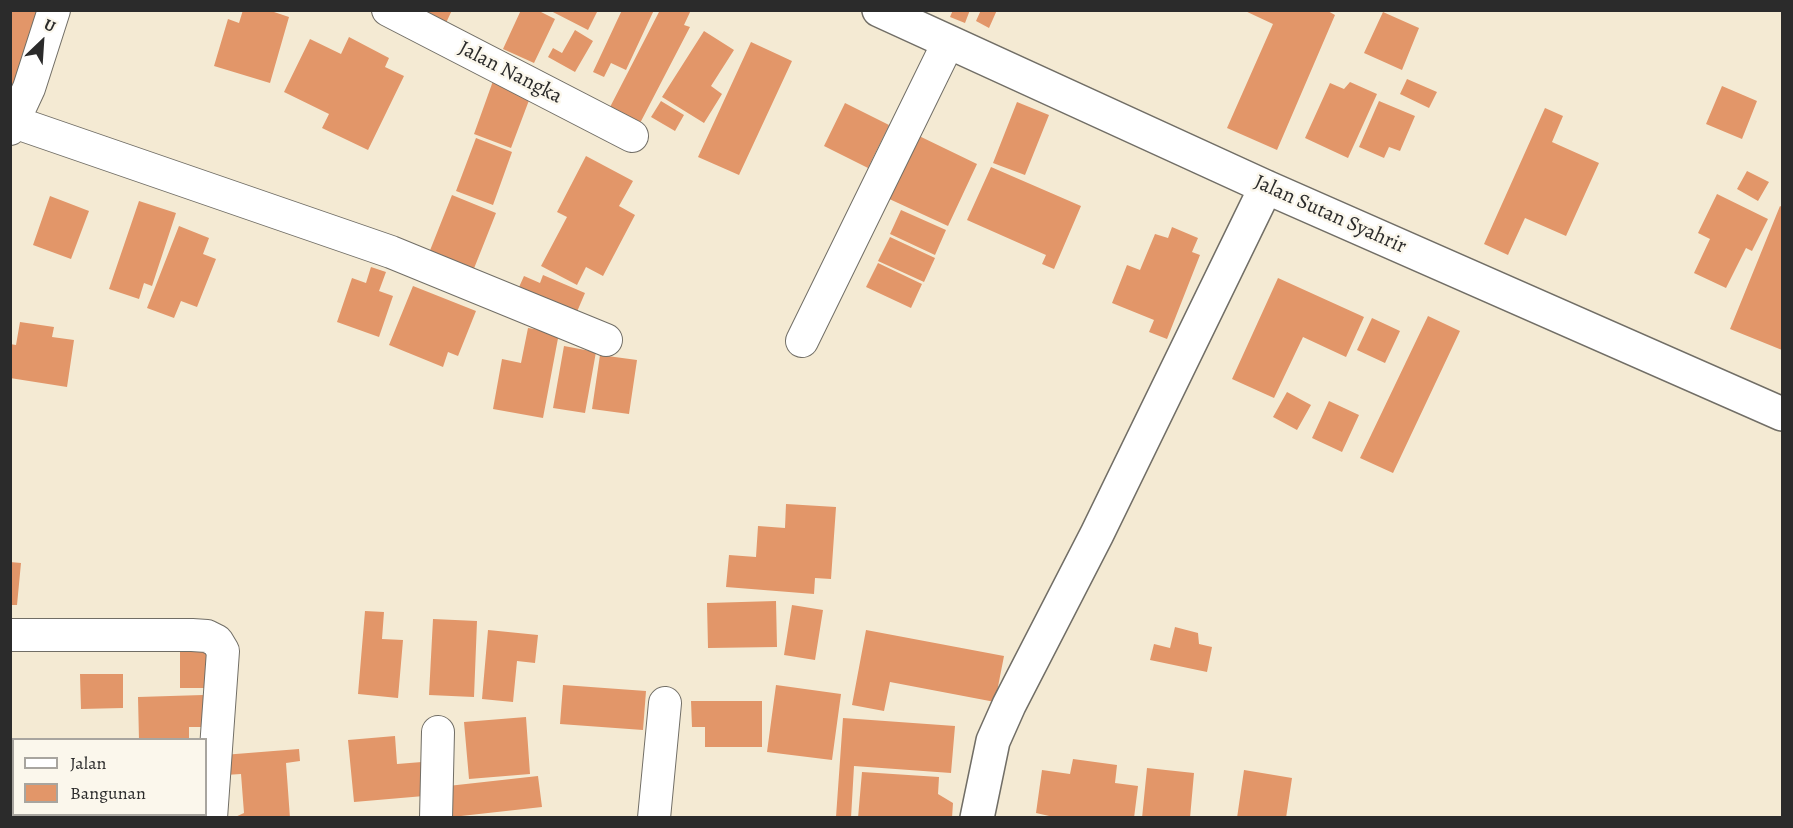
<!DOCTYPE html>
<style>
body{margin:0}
#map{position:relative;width:1793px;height:828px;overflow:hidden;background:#f4ead3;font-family:Alegreya,serif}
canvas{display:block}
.frame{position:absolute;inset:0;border:12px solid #2b2b2b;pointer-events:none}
.legend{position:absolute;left:12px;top:738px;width:195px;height:78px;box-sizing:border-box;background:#fbf7ec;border:2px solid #a8a59f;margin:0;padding:8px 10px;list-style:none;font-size:18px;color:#2b2b2b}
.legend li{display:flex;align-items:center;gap:12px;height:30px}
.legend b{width:30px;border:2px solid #a8a59f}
.north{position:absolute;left:12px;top:12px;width:60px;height:60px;-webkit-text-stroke:4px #fbf7ec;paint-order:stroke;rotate:25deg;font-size:16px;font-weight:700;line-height:24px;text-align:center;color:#2b2b2b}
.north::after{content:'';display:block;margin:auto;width:21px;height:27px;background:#2b2b2b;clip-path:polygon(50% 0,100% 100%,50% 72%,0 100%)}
</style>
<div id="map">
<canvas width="1793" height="828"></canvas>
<div class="frame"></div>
<ul class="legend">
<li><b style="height:8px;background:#fff"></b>Jalan</li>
<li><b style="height:16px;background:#e29669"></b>Bangunan</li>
</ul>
<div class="north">U</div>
</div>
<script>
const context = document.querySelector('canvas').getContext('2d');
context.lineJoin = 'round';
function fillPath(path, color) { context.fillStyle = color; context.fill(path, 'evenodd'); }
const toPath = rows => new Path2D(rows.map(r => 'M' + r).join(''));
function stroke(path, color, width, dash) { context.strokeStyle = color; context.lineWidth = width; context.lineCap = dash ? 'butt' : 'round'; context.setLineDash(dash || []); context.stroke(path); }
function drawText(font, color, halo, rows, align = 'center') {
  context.font = font + ' Alegreya,serif'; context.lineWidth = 5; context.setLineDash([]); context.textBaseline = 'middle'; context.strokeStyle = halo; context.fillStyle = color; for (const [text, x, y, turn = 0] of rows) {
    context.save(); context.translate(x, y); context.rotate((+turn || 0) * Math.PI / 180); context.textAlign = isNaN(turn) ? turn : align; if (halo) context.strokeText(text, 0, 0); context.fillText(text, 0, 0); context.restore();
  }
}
const building = toPath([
 [10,10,43,10,10,105],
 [243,10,268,10,289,17,270,83,214,66,228,19,239,23],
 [419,10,452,10,446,23],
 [521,10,537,10,555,19,534,63,503,49],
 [549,10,598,10,588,30],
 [622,10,654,10,626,70,611,63,604,77,593,72],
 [660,10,691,10,684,25,690,27,638,127,608,111],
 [953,10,970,10,965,23,950,17],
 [981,10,997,10,989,28,976,21],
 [1243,10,1326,10,1335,15,1277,150,1227,128,1273,24],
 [1383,12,1419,28,1402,70,1364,53],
 [575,30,593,41,575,72,548,57,553,48,562,53],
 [704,31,734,50,711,86,722,94,704,123,662,97],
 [349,37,389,58,385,67,404,76,368,150,322,128,329,114,284,92,310,39,341,54],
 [751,42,792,61,739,175,698,157],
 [1407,79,1437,92,1429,108,1400,94],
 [493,81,531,95,511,148,474,134],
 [1350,82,1377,94,1348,158,1305,138,1330,83,1344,89],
 [1722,86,1757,101,1742,139,1706,124],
 [661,101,684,115,675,131,651,117],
 [1379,101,1415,116,1400,151,1389,147,1384,158,1359,147],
 [1017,102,1049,115,1025,175,993,163],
 [845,103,889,125,868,168,824,146],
 [1545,108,1563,116,1552,142,1599,163,1566,236,1525,218,1508,255,1484,244],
 [915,134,977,164,948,226,885,197],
 [476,138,512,152,493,205,456,191],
 [586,156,633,181,619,206,635,215,603,276,586,267,577,285,541,266,567,217,557,212],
 [991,167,1081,206,1054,269,1042,264,1046,255,967,220],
 [1747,171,1769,182,1758,201,1737,189],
 [1717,194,1768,219,1752,251,1746,248,1726,288,1694,273,1710,239,1698,233],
 [452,195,496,213,471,276,427,258],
 [50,196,89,211,71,259,33,245],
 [139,201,176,213,152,286,144,283,139,299,109,289],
 [1780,206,1782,207,1782,350,1730,329],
 [901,210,946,230,935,255,890,234],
 [179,226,209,238,203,254,216,259,197,307,181,301,174,318,147,308],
 [1172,227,1198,238,1192,252,1200,255,1167,339,1149,332,1154,320,1112,303,1127,265,1140,270,1155,234,1168,238],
 [890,237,935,258,924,282,878,261],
 [878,263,922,284,911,308,866,287],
 [371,267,386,272,379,291,393,296,379,337,337,322,352,278,366,283],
 [543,275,585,293,573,321,515,296,524,276,540,283],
 [1278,278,1364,317,1346,357,1303,337,1274,398,1232,379],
 [413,286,476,311,458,356,448,352,443,367,389,345],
 [1428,316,1460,331,1393,473,1360,458],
 [1372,318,1400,331,1385,363,1357,350],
 [20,322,54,327,52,337,74,340,67,387,10,378,10,344,16,345],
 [528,328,559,333,543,418,493,409,502,359,521,363],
 [564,346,596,352,585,413,553,408],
 [600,355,637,360,629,414,592,409],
 [1287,392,1311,405,1297,430,1273,417],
 [1329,401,1359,415,1342,452,1312,438],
 [786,504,836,507,831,579,815,578,814,594,726,587,729,555,756,557,758,526,785,528],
 [10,562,21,563,17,605,10,605],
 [776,601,777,647,708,648,707,603],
 [792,605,823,610,815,660,784,655],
 [365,611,384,612,382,639,403,640,398,698,358,694],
 [433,619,477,621,474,697,429,695],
 [1175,627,1198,633,1199,644,1212,647,1207,672,1150,660,1154,644,1170,648],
 [488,630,538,635,535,663,517,661,513,702,482,699],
 [866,630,1004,656,995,702,890,682,884,711,852,705],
 [180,643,215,643,215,688,180,688],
 [80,674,123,674,123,708,81,709],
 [563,685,646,691,643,730,560,724],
 [776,685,841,694,832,760,767,752],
 [203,695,204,727,189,727,189,740,139,740,138,697],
 [691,701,762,701,762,747,705,747,705,727,692,727],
 [526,717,530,774,469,779,464,722],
 [843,718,955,726,951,773,854,766,851,818,836,817],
 [395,736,397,764,422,762,424,796,354,802,348,740],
 [299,749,300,761,286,763,290,818,233,818,244,813,241,774,225,775,223,755],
 [1073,759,1117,765,1115,783,1138,786,1134,818,1058,818,1036,813,1042,770,1070,774],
 [1147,768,1194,773,1190,818,1142,818],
 [1244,770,1292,778,1286,818,1237,818],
 [862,772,939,777,938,794,953,803,952,818,858,818],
 [538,776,542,807,452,817,448,786],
 [79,814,131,814,131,818,79,818],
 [139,814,187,814,187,818,139,818]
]);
const minor = toPath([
 [388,10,632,136],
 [14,122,391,252,606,340],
 [10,129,29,88,54,10],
 [802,341,948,43],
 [10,635,192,635,207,636,217,641,223,651,211,818],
 [436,818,438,732],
 [654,818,665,703]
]);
const tertiary = toPath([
 [879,10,1266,187,1782,414],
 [977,818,993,741,1009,705,1097,534,1266,187]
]);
const streetNames = [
 ["Jalan Nangka",510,73,27],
 ["Jalan Sutan Syahrir",1330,215,24]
];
fillPath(building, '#e29669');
stroke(minor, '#716e66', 34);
stroke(tertiary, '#716e66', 36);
stroke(minor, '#fff', 32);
stroke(tertiary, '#fff', 33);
drawText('21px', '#2b2b2b', '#fbf7ec', streetNames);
</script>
